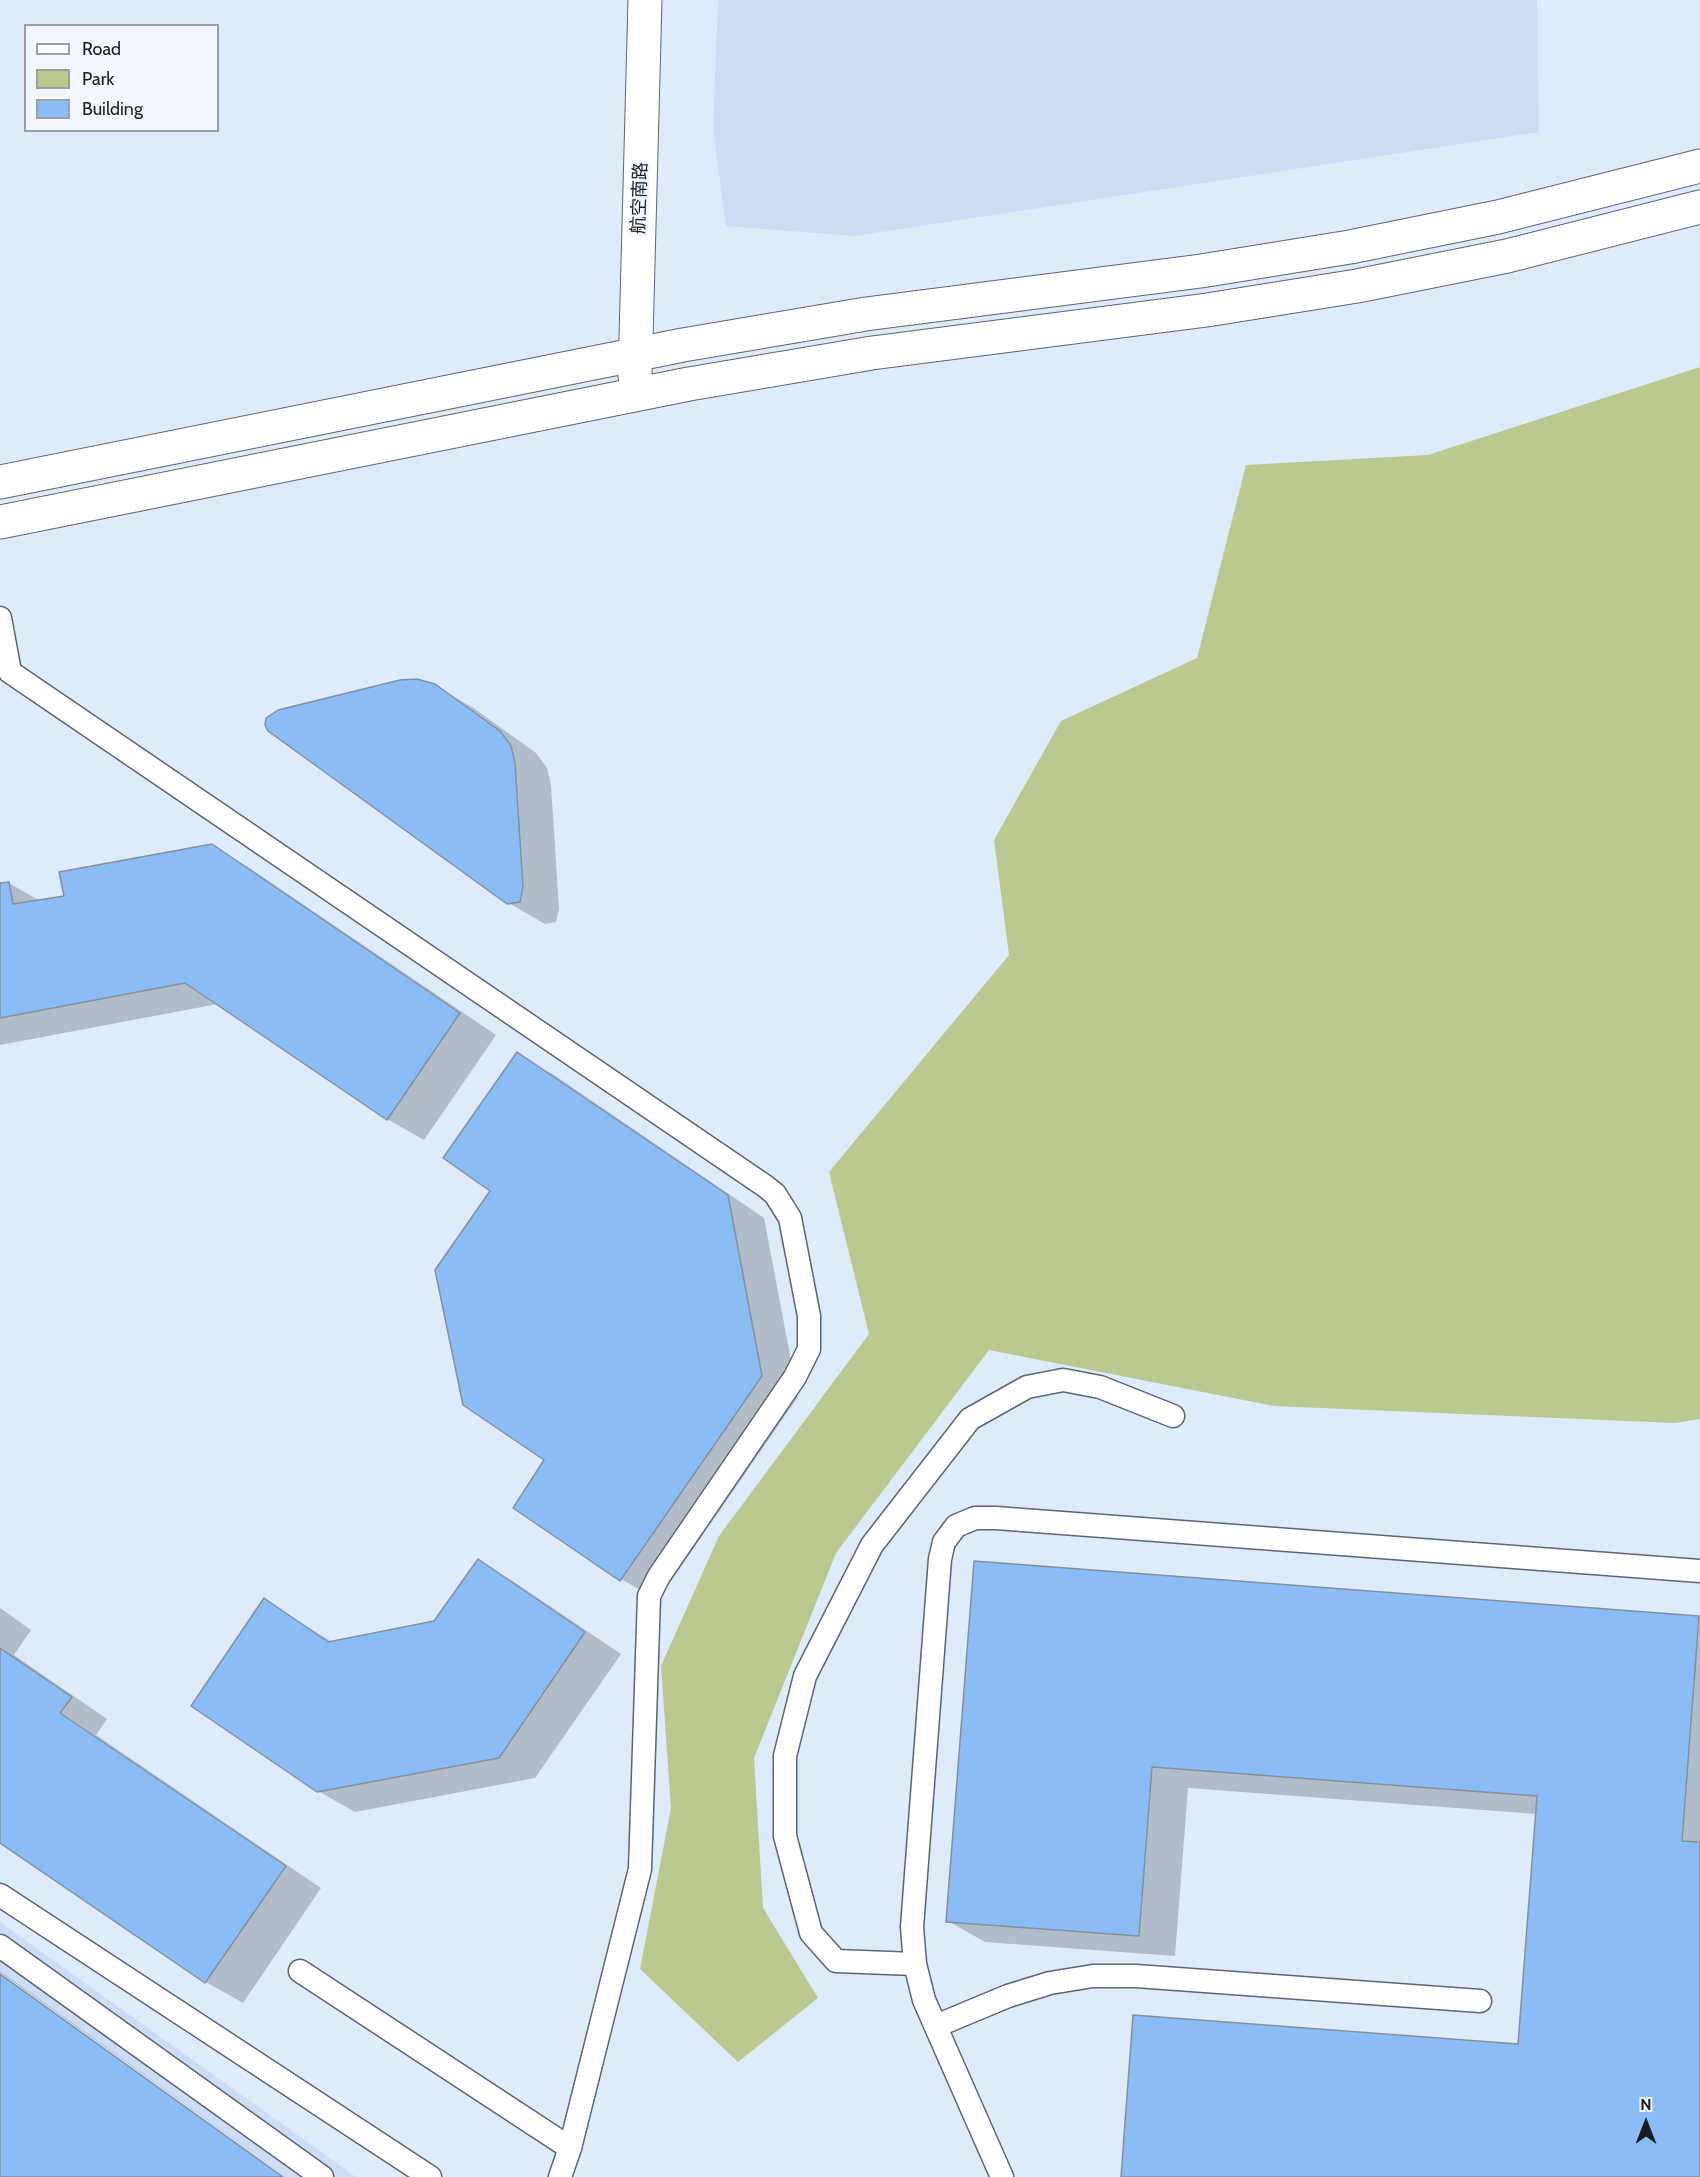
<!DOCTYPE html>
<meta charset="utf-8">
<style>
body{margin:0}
#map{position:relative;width:1700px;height:2177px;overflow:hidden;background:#deebfa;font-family:Cabin,sans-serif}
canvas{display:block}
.legend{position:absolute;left:24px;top:24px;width:195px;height:108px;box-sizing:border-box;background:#f2f7fd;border:2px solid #9ba0a5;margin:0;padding:8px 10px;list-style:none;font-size:18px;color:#181d22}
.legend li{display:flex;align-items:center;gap:12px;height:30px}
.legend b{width:30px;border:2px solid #9ba0a5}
.north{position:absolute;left:1616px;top:2093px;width:60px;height:60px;-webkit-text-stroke:4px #f2f7fd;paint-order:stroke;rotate:0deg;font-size:16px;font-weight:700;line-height:24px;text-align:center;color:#181d22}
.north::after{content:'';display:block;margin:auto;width:21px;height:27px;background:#181d22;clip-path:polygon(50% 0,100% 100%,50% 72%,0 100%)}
</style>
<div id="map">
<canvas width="1700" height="2177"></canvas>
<ul class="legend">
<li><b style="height:8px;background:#fff"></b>Road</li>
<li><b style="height:16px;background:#b9c990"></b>Park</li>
<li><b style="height:16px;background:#8abcf5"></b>Building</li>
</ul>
<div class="north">N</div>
</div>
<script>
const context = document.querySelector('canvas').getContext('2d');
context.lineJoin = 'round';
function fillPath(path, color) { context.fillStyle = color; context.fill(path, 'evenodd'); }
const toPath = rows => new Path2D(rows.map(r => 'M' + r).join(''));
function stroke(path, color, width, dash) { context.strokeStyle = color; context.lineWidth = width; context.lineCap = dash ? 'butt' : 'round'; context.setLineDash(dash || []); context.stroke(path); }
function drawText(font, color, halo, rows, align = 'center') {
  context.font = font + ' Cabin,"Noto Sans SC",sans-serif'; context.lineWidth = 5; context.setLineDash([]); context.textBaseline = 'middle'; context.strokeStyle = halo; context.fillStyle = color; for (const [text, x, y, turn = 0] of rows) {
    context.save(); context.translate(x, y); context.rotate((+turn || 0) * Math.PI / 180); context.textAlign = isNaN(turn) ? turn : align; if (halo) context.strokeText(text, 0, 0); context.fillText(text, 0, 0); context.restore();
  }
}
const built = toPath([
 [718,0,1537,0,1539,132,855,236,726,226,713,129],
 [0,1922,356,2177,0,2177]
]);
const green = toPath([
 [1700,367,1700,1419,1675,1423,1274,1406,989,1350,836,1553,754,1758,763,1908,818,1998,738,2062,640,1969,671,1808,661,1666,719,1536,869,1334,829,1172,1009,955,994,840,1061,721,1197,658,1246,465,1428,455]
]);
const shadow = toPath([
 [435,686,472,707,536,753,547,768,551,785,559,909,556,922,545,924,507,902],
 [211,846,248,867,496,1035,424,1140,387,1119,218,1004,0,1045,0,885,9,883,40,901,66,897],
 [517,1054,554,1075,764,1218,798,1397,658,1600,621,1579,547,1460,492,1190],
 [478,1561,514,1582,621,1654,535,1778,355,1812,318,1791,265,1600,332,1642,435,1623],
 [975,1563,1700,1618,1700,2177,1122,2177,1520,2046,1537,1814,1188,1788,1175,1956,985,1942,948,1921],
 [0,1608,31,1630,14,1655,107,1719,96,1735,321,1888,243,2003,206,1982,0,1842],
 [0,1971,288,2177,0,1972]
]);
const building = toPath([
 [417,679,435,684,500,731,511,746,515,763,523,887,520,902,507,904,268,731,265,725,266,718,278,710,400,680,417,679],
 [212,844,460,1013,387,1120,185,983,0,1018,0,883,9,882,13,904,64,896,59,872,212,844],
 [517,1052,728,1195,762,1376,620,1581,513,1508,544,1460,463,1405,435,1270,490,1191,443,1158,517,1052],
 [478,1559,585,1632,499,1758,317,1792,191,1706,264,1598,328,1642,434,1621,478,1559],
 [974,1561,1699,1616,1682,1841,1700,1842,1700,2177,1121,2177,1133,2015,1518,2044,1537,1796,1152,1767,1139,1936,946,1922,974,1561],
 [0,1648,72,1697,60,1713,286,1866,205,1983,0,1843,0,1648],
 [0,1974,283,2177,0,2177,0,1974]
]);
const lane = toPath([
 [0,618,10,672,765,1186,775,1194,790,1218,809,1316,809,1349,795,1377,659,1576,649,1596,640,1869,570,2148,560,2177],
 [0,1895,430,2177],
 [0,1946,322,2177],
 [915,1964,836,1961,811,1933,785,1836,785,1756,805,1676,872,1545,970,1419,1027,1387,1063,1380,1100,1387,1173,1416],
 [300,1971,570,2148],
 [936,2026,1008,1996,1050,1983,1093,1976,1136,1976,1480,2001],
 [1002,2177,924,2000,915,1964,912,1927,940,1559,944,1542,956,1526,975,1518,996,1518,1700,1571]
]);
const secondary = toPath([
 [635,376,645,0],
 [0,482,683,345,866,314,1201,271,1350,247,1498,217,1700,166],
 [0,522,689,384,872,353,1207,310,1357,286,1507,256,1700,207]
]);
const streetNames = [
 ["航空南路",640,198,-88]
];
fillPath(built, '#cddef4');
fillPath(green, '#b9c990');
fillPath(shadow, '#0003');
fillPath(building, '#8abcf5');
stroke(building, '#84909e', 1.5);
stroke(lane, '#5b6673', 25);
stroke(secondary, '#5b6673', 35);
stroke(lane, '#fff', 22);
stroke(secondary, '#fff', 33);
drawText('18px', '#181d22', '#f2f7fd', streetNames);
</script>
